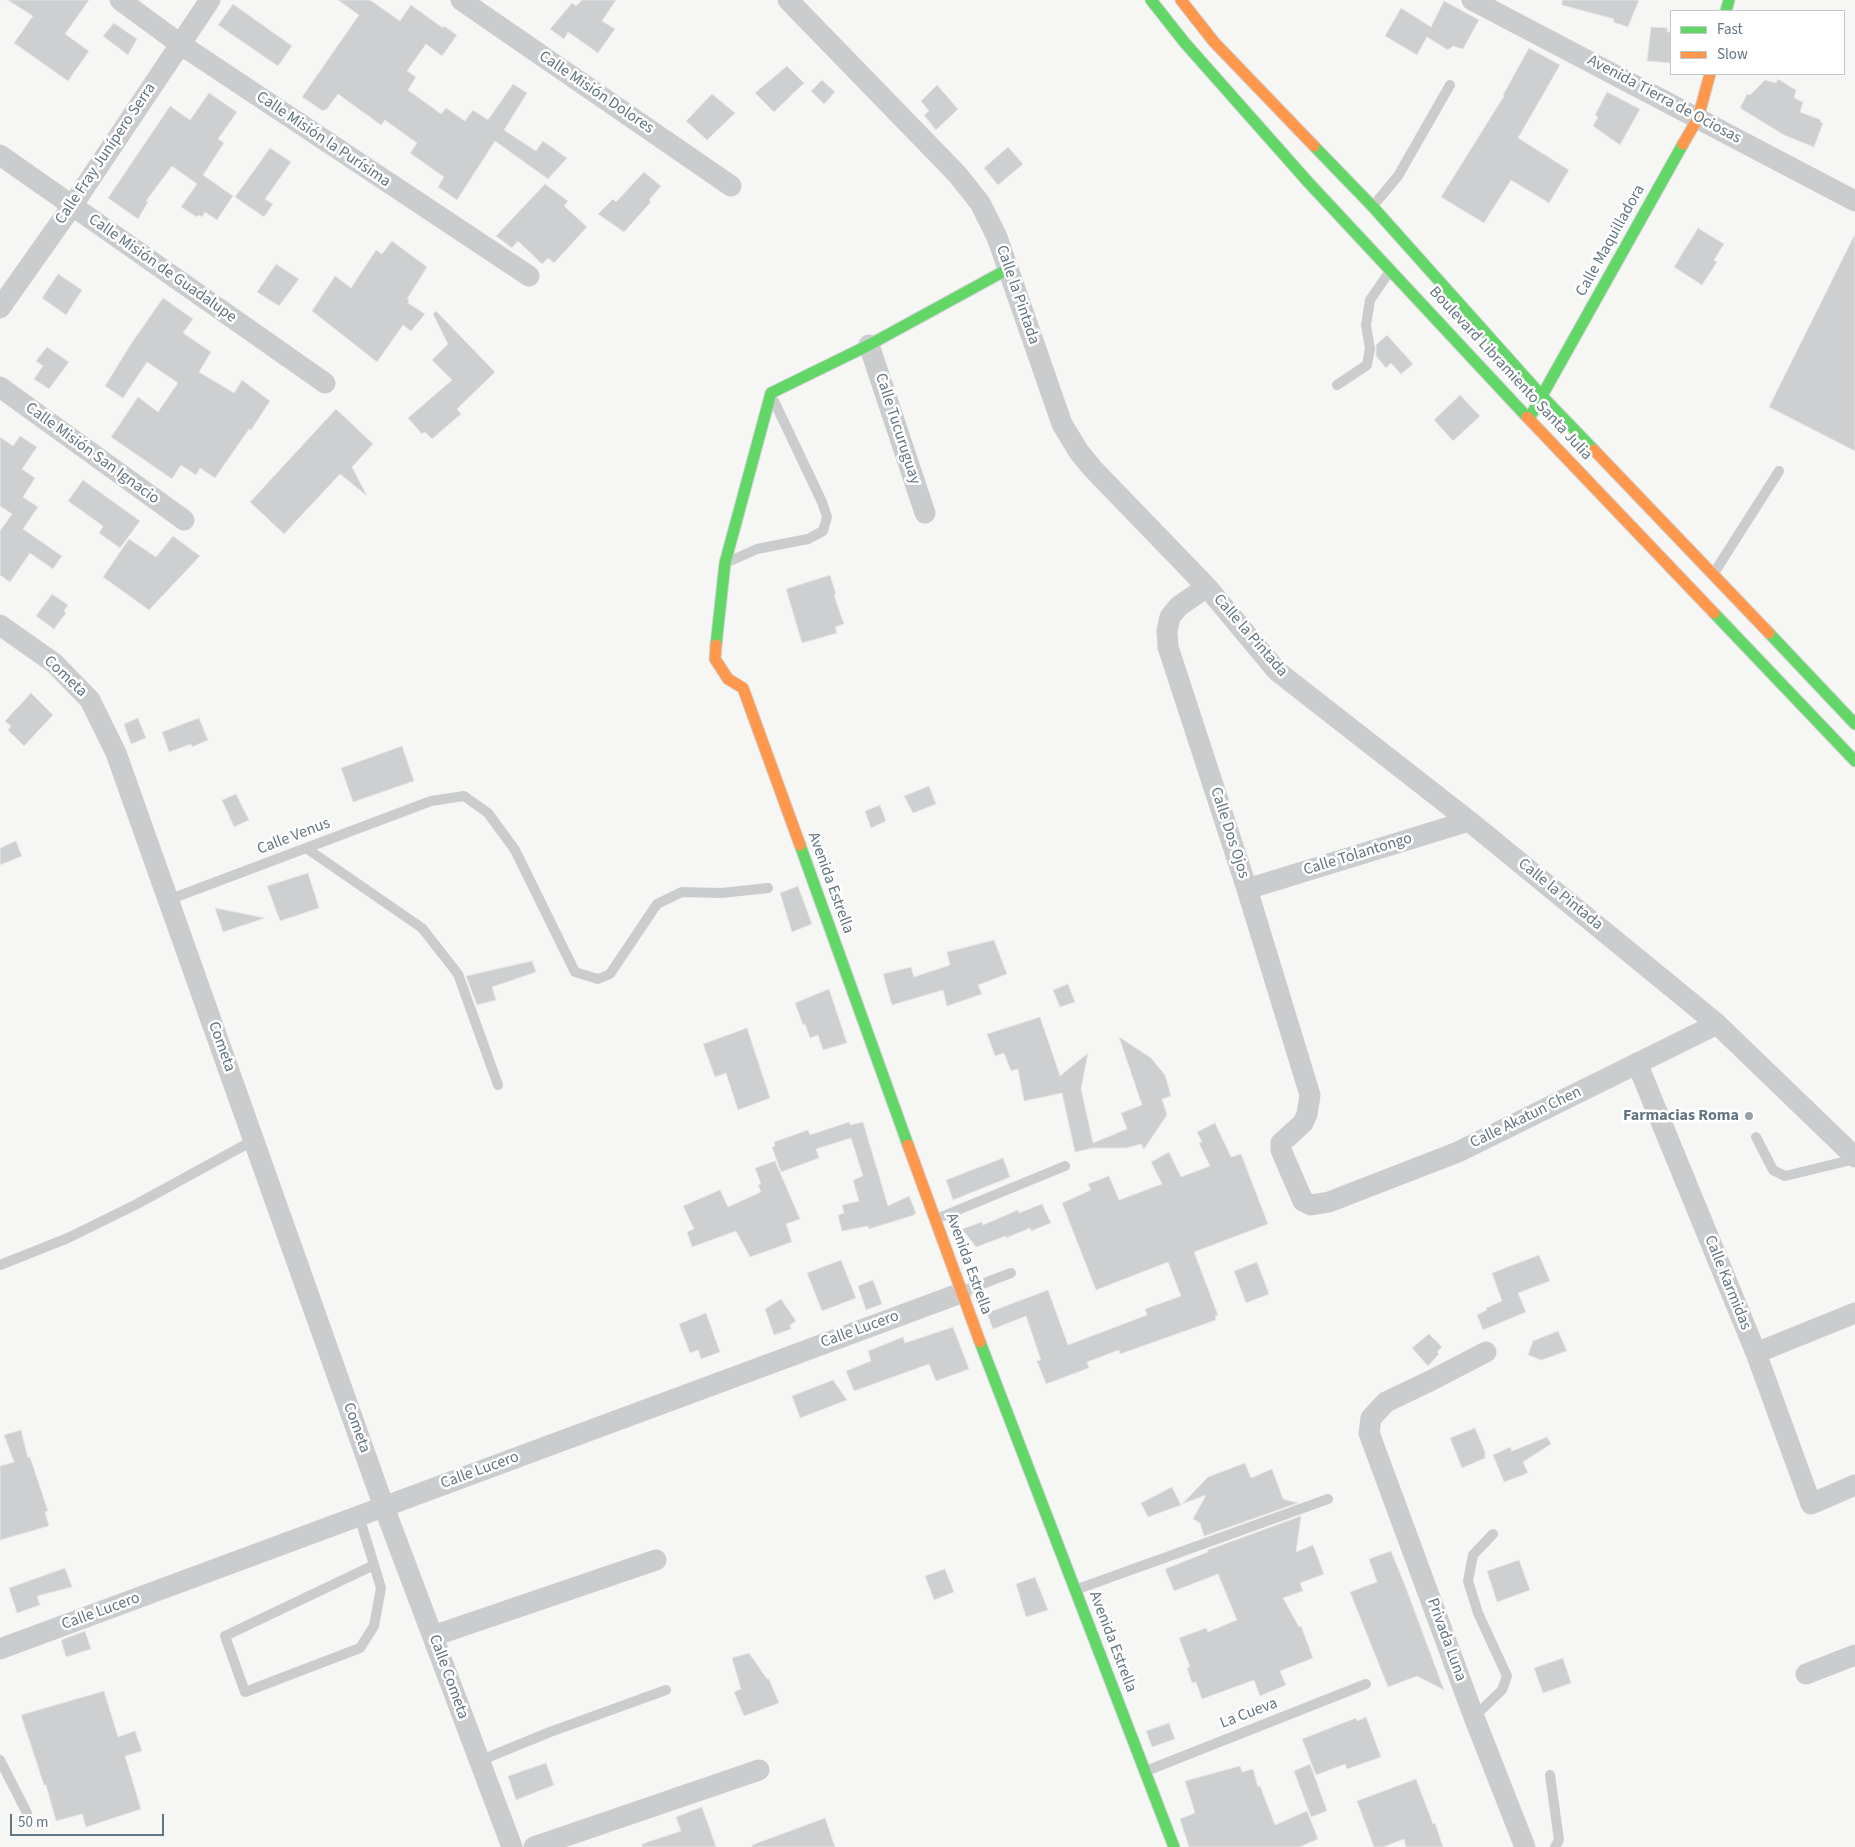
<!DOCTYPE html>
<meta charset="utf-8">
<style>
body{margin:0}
#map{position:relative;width:1855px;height:1847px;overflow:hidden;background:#f6f6f5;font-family:"Source Sans 3",sans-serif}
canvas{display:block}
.legend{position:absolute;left:1670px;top:10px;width:175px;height:65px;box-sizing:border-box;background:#fff;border:1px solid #c0c8cc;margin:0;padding:6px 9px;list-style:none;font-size:15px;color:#627580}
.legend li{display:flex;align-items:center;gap:10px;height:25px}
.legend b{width:25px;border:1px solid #c0c8cc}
.scale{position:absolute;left:10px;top:1814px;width:154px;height:22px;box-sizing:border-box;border:2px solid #627580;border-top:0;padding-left:6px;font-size:15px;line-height:18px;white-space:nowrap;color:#627580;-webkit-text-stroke:4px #fff;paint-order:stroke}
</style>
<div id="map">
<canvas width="1855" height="1847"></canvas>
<ul class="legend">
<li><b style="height:6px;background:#63d668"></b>Fast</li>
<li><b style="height:6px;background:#ff974d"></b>Slow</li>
</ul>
<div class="scale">50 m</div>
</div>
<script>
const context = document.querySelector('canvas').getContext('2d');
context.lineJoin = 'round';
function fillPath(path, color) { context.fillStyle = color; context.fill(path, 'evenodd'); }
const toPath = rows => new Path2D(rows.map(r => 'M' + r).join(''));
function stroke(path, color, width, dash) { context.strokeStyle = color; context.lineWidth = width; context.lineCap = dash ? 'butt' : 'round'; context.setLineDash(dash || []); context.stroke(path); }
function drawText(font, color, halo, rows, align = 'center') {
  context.font = font + ' "Source Sans 3",sans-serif'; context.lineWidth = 5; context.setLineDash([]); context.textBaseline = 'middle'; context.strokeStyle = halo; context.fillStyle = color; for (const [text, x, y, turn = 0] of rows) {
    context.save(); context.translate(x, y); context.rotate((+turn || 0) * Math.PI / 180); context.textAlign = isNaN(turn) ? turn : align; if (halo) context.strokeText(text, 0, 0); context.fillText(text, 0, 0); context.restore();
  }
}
const building = toPath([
 [8,0,89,0,65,34,89,51,68,81,14,43,33,16,8,0],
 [338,0,370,0,400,21,411,5,443,28,444,26,457,35,442,56,426,44,407,71,416,77,408,90,441,114,446,108,465,121,473,110,488,120,513,84,527,93,504,130,536,151,543,141,567,158,548,179,495,141,457,200,438,187,444,177,410,153,417,143,385,120,381,125,338,94,326,110,325,109,323,111,302,97,359,15,338,0],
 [582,0,616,0,602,21,615,29,598,53,568,32,564,39,550,29,572,3,576,6,582,0],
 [1562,0,1639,0,1628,27,1613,22,1614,19,1562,5,1562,0],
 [1444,1,1479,20,1463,49,1453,46,1448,50,1427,37,1417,55,1385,36,1401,8,1431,27,1444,1],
 [233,4,292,46,278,66,218,25,233,4],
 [114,23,137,39,128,55,103,36,114,23],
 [1651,27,1668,28,1667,32,1671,32,1671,63,1647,61,1651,27],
 [1529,48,1560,65,1518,138,1569,170,1549,203,1511,180,1484,223,1441,197,1504,96,1503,95,1529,48],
 [787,66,804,83,774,112,755,93,787,66],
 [1778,79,1796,90,1794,98,1803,102,1800,112,1821,120,1820,122,1823,123,1814,147,1784,135,1740,108,1747,94,1750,95,1765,80,1776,83,1778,79],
 [822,80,835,92,824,104,811,91,822,80],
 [937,85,958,109,936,130,924,115,929,111,921,101,937,85],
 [1607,92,1640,109,1620,145,1593,126,1598,117,1595,115,1607,92],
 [209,93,237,112,218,139,224,143,203,175,233,196,217,220,205,212,202,217,199,215,197,217,181,207,197,184,172,166,146,201,148,202,138,219,108,198,170,106,190,120,209,93],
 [712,94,735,113,707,140,686,121,712,94],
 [1008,147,1023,164,998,185,984,168,1008,147],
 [270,148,291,162,265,199,273,204,264,217,235,197,270,148],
 [644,172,661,186,649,200,651,202,624,232,598,214,613,199,616,202,644,172],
 [545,184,568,201,564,206,587,227,554,263,548,258,542,264,518,241,512,248,496,236,545,184],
 [1698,228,1724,244,1714,260,1717,262,1702,285,1674,267,1698,228],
 [1855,234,1855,451,1769,407,1855,234],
 [392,241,427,267,407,299,409,300,408,303,425,314,411,331,403,325,377,362,312,311,335,276,351,288,376,250,382,254,392,241],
 [276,264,299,279,279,306,257,292,276,264],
 [58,274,82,290,66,315,42,298,58,274],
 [163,298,193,319,183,333,211,352,199,372,234,393,242,380,270,401,251,430,249,429,215,478,200,468,196,475,181,465,172,479,111,437,138,397,158,412,178,383,147,362,123,398,105,386,131,344,163,298],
 [436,311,495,372,457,409,461,414,432,439,425,432,422,434,408,418,452,380,432,360,448,344,433,314,436,311],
 [1387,335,1413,364,1401,374,1391,363,1386,368,1376,356,1376,345,1387,335],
 [47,347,69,362,49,389,34,379,43,366,36,361,47,347],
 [1460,395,1480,416,1453,441,1434,420,1460,395],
 [336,409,373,444,352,467,367,496,340,474,284,534,250,502,336,409],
 [20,436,37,447,22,469,35,478,23,497,38,507,23,529,62,556,53,569,30,553,10,582,0,575,0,531,12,514,0,506,0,437,13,446,20,436],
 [83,480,140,521,120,548,99,533,103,526,68,501,83,480],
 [173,536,200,556,149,610,103,577,129,539,156,557,173,536],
 [830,575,836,594,834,595,844,624,835,627,837,633,802,643,786,589,830,575],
 [52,594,68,605,64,611,66,613,54,629,36,616,52,594],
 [31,693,53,715,24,746,8,730,11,726,5,721,31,693],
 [138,718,146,738,131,744,124,724,138,718],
 [199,718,208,740,192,747,191,744,169,752,162,732,199,718],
 [402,746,414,781,353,802,341,768,402,746],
 [929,786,936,804,913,813,904,796,929,786],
 [236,794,249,820,234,827,222,800,236,794],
 [880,805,886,821,871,828,865,811,880,805],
 [16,841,22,856,0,865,0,848,16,841],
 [308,873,319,908,280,921,267,886,308,873],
 [798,886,812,924,792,932,780,893,798,886],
 [215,908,265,918,223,932,215,908],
 [994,940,1007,974,978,985,982,994,947,1006,943,990,892,1005,883,974,911,967,914,977,950,965,947,952,994,940],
 [532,961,536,972,492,987,496,1000,477,1005,466,976,532,961],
 [1068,984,1075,1002,1060,1007,1053,990,1068,984],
 [829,989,847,1043,823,1050,818,1035,810,1038,805,1024,803,1025,795,1003,829,989],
 [1040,1017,1060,1076,1088,1053,1081,1089,1093,1143,1127,1129,1121,1113,1142,1105,1119,1037,1151,1058,1165,1075,1171,1096,1162,1099,1167,1115,1144,1149,1141,1144,1126,1148,1093,1148,1075,1152,1062,1093,1024,1101,1018,1069,1011,1071,1004,1053,995,1056,987,1034,1040,1017],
 [747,1028,770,1098,738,1110,726,1073,715,1077,703,1044,747,1028],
 [849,1122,850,1125,863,1122,888,1206,909,1196,916,1213,914,1214,914,1215,869,1229,868,1226,842,1231,838,1215,844,1213,842,1205,859,1201,853,1180,863,1176,851,1138,816,1149,819,1158,781,1172,772,1147,775,1146,774,1142,808,1130,810,1135,849,1122],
 [1215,1123,1231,1157,1241,1154,1268,1224,1194,1252,1218,1315,1215,1316,1216,1320,1120,1354,1119,1350,1087,1362,1089,1368,1046,1384,1037,1361,1041,1360,1026,1316,993,1329,987,1313,1048,1290,1068,1345,1147,1315,1145,1309,1181,1296,1168,1262,1096,1290,1062,1203,1091,1190,1088,1184,1109,1176,1119,1200,1162,1184,1151,1162,1169,1152,1181,1177,1210,1166,1199,1143,1202,1142,1197,1132,1215,1123],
 [1003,1158,1010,1177,953,1200,946,1180,1003,1158],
 [775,1161,800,1219,786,1224,792,1242,750,1257,736,1231,692,1247,687,1232,694,1229,683,1206,720,1190,728,1207,761,1192,758,1185,761,1184,755,1168,775,1161],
 [1042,1204,1051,1223,1031,1231,1030,1228,1006,1238,1006,1236,976,1247,962,1229,982,1222,983,1225,1018,1210,1019,1213,1042,1204],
 [1539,1255,1550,1281,1518,1293,1526,1312,1483,1330,1477,1315,1487,1310,1486,1308,1502,1301,1492,1273,1539,1255],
 [841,1260,856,1298,822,1311,807,1273,841,1260],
 [1257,1262,1269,1294,1246,1303,1234,1271,1257,1262],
 [873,1280,882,1304,866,1310,858,1286,873,1280],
 [781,1299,796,1321,790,1325,791,1329,774,1335,765,1309,781,1299],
 [706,1313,720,1352,701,1359,698,1350,690,1353,679,1324,706,1313],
 [953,1327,969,1369,936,1381,929,1364,854,1391,846,1371,871,1361,868,1351,903,1337,905,1343,953,1327],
 [1558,1331,1567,1351,1541,1360,1528,1355,1533,1341,1558,1331],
 [1429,1334,1442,1347,1437,1352,1439,1354,1428,1366,1412,1348,1429,1334],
 [833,1380,847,1400,800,1418,792,1396,833,1380],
 [1475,1428,1485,1452,1485,1458,1462,1468,1450,1438,1475,1428],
 [21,1430,28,1458,30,1457,48,1511,45,1512,49,1526,0,1540,0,1466,14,1462,4,1435,21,1430],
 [1547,1437,1551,1444,1523,1462,1528,1473,1504,1482,1493,1455,1510,1447,1512,1451,1547,1437],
 [1245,1463,1251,1478,1272,1469,1283,1499,1298,1503,1204,1536,1200,1523,1193,1519,1206,1495,1182,1504,1208,1477,1245,1463],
 [1172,1487,1181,1505,1148,1517,1141,1503,1172,1487],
 [1301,1516,1296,1552,1313,1545,1324,1574,1300,1583,1303,1591,1283,1598,1299,1627,1301,1626,1313,1658,1280,1671,1286,1685,1260,1696,1254,1680,1202,1699,1196,1682,1192,1683,1187,1668,1190,1667,1179,1638,1206,1628,1208,1632,1237,1620,1218,1574,1174,1591,1165,1569,1208,1552,1208,1550,1301,1516],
 [1391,1551,1406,1588,1444,1690,1417,1676,1388,1687,1350,1592,1377,1582,1369,1559,1391,1551],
 [1519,1560,1530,1590,1497,1602,1487,1571,1519,1560],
 [65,1568,72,1587,37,1596,40,1605,17,1613,9,1588,65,1568],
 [945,1569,954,1592,934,1600,925,1576,945,1569],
 [1035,1577,1048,1610,1026,1617,1016,1584,1035,1577],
 [85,1631,91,1649,66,1657,61,1640,85,1631],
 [749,1653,767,1679,769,1679,779,1703,744,1716,734,1692,741,1689,732,1658,749,1653],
 [1563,1658,1571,1683,1543,1693,1534,1668,1563,1658],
 [104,1691,118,1737,135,1731,142,1751,125,1756,141,1809,86,1827,82,1814,56,1821,46,1785,44,1785,21,1715,104,1691],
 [1366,1717,1381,1757,1347,1769,1345,1764,1316,1775,1302,1739,1356,1718,1357,1721,1366,1717],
 [1169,1723,1175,1739,1152,1747,1146,1731,1169,1723],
 [546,1763,554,1785,516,1800,508,1776,546,1763],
 [1310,1764,1327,1811,1311,1817,1294,1771,1310,1764],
 [1240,1766,1242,1772,1253,1769,1258,1787,1260,1786,1275,1825,1307,1811,1318,1839,1299,1847,1189,1847,1180,1819,1195,1813,1185,1781,1240,1766],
 [1416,1779,1433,1824,1435,1823,1443,1847,1406,1847,1404,1839,1383,1847,1374,1847,1357,1801,1416,1779],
 [702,1807,716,1847,642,1847,642,1844,681,1831,676,1817,702,1807],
 [825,1818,835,1847,752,1847,752,1845,825,1818]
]);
const lane = toPath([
 [1373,206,1398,176,1450,85],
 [1337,385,1367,365,1370,349,1366,325,1370,300,1390,271],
 [730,561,757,549,808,539,823,531,827,517,822,502,774,401],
 [1714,573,1779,471],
 [306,848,422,928,458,974,498,1085],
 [168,900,431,801,464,796,488,813,515,850,575,972,598,979,610,974,657,904,682,892,721,893,768,888],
 [1756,1137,1773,1170,1785,1176,1855,1159],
 [936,1219,1065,1166],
 [0,1265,68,1238,137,1204,254,1140],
 [961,1292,1011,1273],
 [359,1516,374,1565,381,1588,374,1626,360,1648,245,1692,225,1636,374,1565],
 [1075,1590,1328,1499],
 [1474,1717,1502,1690,1507,1676,1478,1613,1468,1581,1473,1555,1493,1534],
 [0,1760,27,1813],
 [479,1761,550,1732,666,1690],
 [1146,1771,1366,1684],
 [1550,1775,1559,1840,1555,1847]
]);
const street = toPath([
 [120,0,180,44,529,276],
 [461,0,731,186],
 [788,0,957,174,980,203,997,237,1062,424,1079,452,1093,469,1207,587,1277,671,1469,821,1717,1024,1855,1157],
 [1472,0,1855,201],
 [0,155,325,383],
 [0,308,72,206,210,0],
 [869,345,925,513],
 [0,387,184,520],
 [1207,587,1179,606,1170,617,1167,631,1168,647,1247,889,1310,1095,1307,1114,1303,1123,1281,1143,1281,1150,1303,1201,1311,1205,1329,1202,1458,1152,1717,1024],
 [0,625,54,663,90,700,116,753,384,1507,512,1847],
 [1247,889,1469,821],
 [1637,1063,1756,1353,1811,1504,1855,1485],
 [1486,1352,1430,1381,1386,1402,1371,1418,1369,1433,1474,1717,1525,1847],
 [1756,1353,1855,1313],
 [433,1636,656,1560],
 [0,1649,961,1293],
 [1806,1674,1855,1655],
 [534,1847,759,1770]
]);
const fast = toPath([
 [1151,0,1185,43,1308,182,1527,417],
 [1726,11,1729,0],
 [1314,146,1373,207,1542,396,1594,450],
 [1530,417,1683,144],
 [1714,613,1855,761],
 [1769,633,1855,724],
 [716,645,725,563,771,393,869,345,1008,269],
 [800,845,908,1145],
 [980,1342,1174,1847]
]);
const slow = toPath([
 [1181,0,1214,42,1314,146],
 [1683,144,1698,118,1710,74],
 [1527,417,1714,613],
 [1594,450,1769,633],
 [716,645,715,659,728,679,743,688,800,845],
 [908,1145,980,1342]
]);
const markers = [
 [1749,1116,5,"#96a2a9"]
];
const streetNames = [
 ["Calle Misión Dolores",596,93,34],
 ["Avenida Tierra de Ociosas",1664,100,28],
 ["Calle Misión la Purísima",323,140,34],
 ["Calle Fray Junípero Serra",106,154,-56],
 ["Calle Maquilladora",1611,241,-61],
 ["Calle Misión de Guadalupe",162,269,35],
 ["Calle la Pintada",1017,295,71],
 ["Boulevard Libramiento Santa Julia",1510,374,47],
 ["Calle Tucuruguay",897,429,72],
 ["Calle Misión San Ignacio",92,454,36],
 ["Calle la Pintada",1250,636,49],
 ["Cometa",65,677,43],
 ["Calle Dos Ojos",1229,833,72],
 ["Calle Venus",294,837,-21],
 ["Calle Tolantongo",1358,855,-17],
 ["Avenida Estrella",830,883,70],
 ["Calle la Pintada",1560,895,39],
 ["Cometa",221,1047,70],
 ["Calle Akatun Chen",1526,1118,-26],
 ["Avenida Estrella",968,1264,70],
 ["Calle Karmidas",1727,1283,68],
 ["Calle Lucero",860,1330,-20],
 ["Cometa",356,1428,70],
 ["Calle Lucero",480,1471,-20],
 ["Calle Lucero",101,1612,-20],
 ["Privada Luna",1446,1640,70],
 ["Avenida Estrella",1112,1642,69],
 ["Calle Cometa",448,1677,70],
 ["La Cueva",1249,1714,-21]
];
const poiNames = [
 ["Farmacias Roma",1739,1116]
];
fillPath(building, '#cdcfd0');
stroke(building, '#e6e6e5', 1);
stroke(fast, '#d3d4d5', 13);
stroke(slow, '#d3d4d5', 13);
stroke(lane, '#cbcccd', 10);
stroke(street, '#cbcccd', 21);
stroke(fast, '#63d668', 11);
stroke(slow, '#ff974d', 11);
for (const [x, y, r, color] of markers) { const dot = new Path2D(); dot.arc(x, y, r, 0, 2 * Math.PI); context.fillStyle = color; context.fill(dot); stroke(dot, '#fff', 2); }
drawText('16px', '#627580', '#fff', streetNames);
drawText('bold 16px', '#627580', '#fff', poiNames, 'right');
</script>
